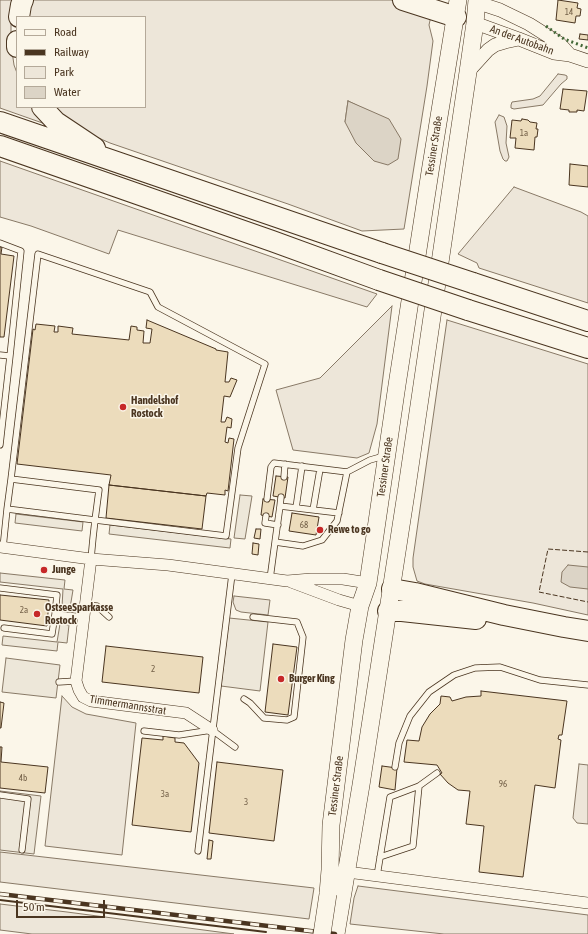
<!DOCTYPE html>
<meta charset="utf-8">
<style>
body{margin:0}
#map{position:relative;width:588px;height:934px;overflow:hidden;background:#fbf6e9;font-family:"Asap Condensed",sans-serif}
canvas{display:block}
.legend{position:absolute;left:16px;top:16px;width:130px;height:92px;box-sizing:border-box;background:#fbf6e9;border:1px solid #b4a999;margin:0;padding:5px 7px;list-style:none;font-size:12px;color:#4a3520}
.legend li{display:flex;align-items:center;gap:8px;height:20px}
.legend b{width:20px;border:1px solid #b4a999}
.scale{position:absolute;left:16px;top:900px;width:89px;height:18px;box-sizing:border-box;border:2px solid #4a3520;border-top:0;padding-left:5px;font-size:12px;line-height:14px;white-space:nowrap;color:#4a3520;-webkit-text-stroke:3px #fbf6e9;paint-order:stroke}
</style>
<div id="map">
<canvas width="588" height="934"></canvas>
<ul class="legend">
<li><b style="height:5px;background:#fbf6e9"></b>Road</li>
<li><b style="height:5px;background:#4a3520"></b>Railway</li>
<li><b style="height:11px;background:#ede6d9"></b>Park</li>
<li><b style="height:11px;background:#dcd4c6"></b>Water</li>
</ul>
<div class="scale">50 m</div>
</div>
<script>
const context = document.querySelector('canvas').getContext('2d');
context.lineJoin = 'round';
function fillPath(path, color) { context.fillStyle = color; context.fill(path, 'evenodd'); }
const toPath = rows => new Path2D(rows.map(r => 'M' + r).join(''));
function stroke(path, color, width, dash) { context.strokeStyle = color; context.lineWidth = width; context.lineCap = dash ? 'butt' : 'round'; context.setLineDash(dash || []); context.stroke(path); }
function drawText(font, color, halo, rows, align = 'center') {
  context.font = font + ' "Asap Condensed",sans-serif'; context.lineWidth = 3; context.setLineDash([]); context.textBaseline = 'middle'; context.strokeStyle = halo; context.fillStyle = color; for (const [text, x, y, turn = 0] of rows) {
    context.save(); context.translate(x, y); context.rotate((+turn || 0) * Math.PI / 180); context.textAlign = isNaN(turn) ? turn : align; if (halo) context.strokeText(text, 0, 0); context.fillText(text, 0, 0); context.restore();
  }
}
const green = toPath([
 [0,0,16,0,14,6,11,25,11,44,14,65,17,73,17,107,34,107,51,126,0,108,0,0],
 [29,0,391,0,431,16,429,25,433,41,427,86,404,229,362,231,288,204,110,143,78,129,50,107,145,107,145,17,24,17,29,0],
 [348,101,373,113,345,122,348,101],
 [558,74,565,75,567,76,567,79,561,84,543,105,514,109,511,108,511,105,512,102,533,99,540,96,558,74],
 [499,115,504,117,507,126,506,143,509,157,507,161,505,161,503,159,500,151,495,122,499,115],
 [0,161,377,294,367,307,118,230,109,254,31,226,0,217,0,161],
 [514,187,581,212,588,216,588,303,479,268,477,263,458,254,514,187],
 [392,306,377,424,369,453,357,458,293,450,276,390,320,378,392,306],
 [447,320,588,364,588,615,533,603,425,584,417,581,413,567,413,558,447,320],
 [234,596,270,600,268,615,241,612,236,610,233,602,234,596],
 [62,696,72,707,86,714,136,723,122,855,45,846,62,696],
 [579,764,588,765,588,824,577,823,573,818,579,764],
 [0,852,314,888,309,919,0,882,0,852],
 [358,886,588,915,588,934,444,934,350,924,354,898,358,886],
 [0,904,67,912,234,934,32,934,0,930,0,904]
]);
const parking = toPath([
 [240,495,252,496,245,539,234,538,240,495],
 [16,514,83,522,82,531,15,523,16,514],
 [110,525,231,539,230,548,109,534,110,525],
 [0,573,65,580,64,589,73,590,70,608,62,607,63,589,0,582,0,573],
 [229,618,268,622,260,691,221,686,229,618],
 [60,624,69,625,67,643,58,642,57,651,2,645,3,636,57,642,60,624],
 [6,658,60,665,56,698,2,692,6,658],
 [0,791,41,796,34,854,0,850,0,791]
]);
const water = toPath([
 [348,101,389,119,401,139,398,159,388,165,374,161,356,143,345,122,348,101],
 [568,565,588,567,588,589,570,587,561,582,562,572,568,565]
]);
const building = toPath([
 [558,0,578,3,577,8,581,9,580,16,576,16,575,23,556,20,558,0],
 [580,34,588,35,588,40,579,39,580,34],
 [563,89,587,91,584,111,577,110,577,112,569,112,569,110,560,109,563,89],
 [522,119,528,120,530,122,537,123,536,129,538,129,537,137,535,137,534,150,515,148,516,138,510,138,512,120,521,121,522,119],
 [570,164,588,166,588,187,569,185,570,164],
 [0,247,2,247,1,254,14,256,4,337,0,337,0,247],
 [147,320,216,349,216,350,228,352,225,382,229,382,231,378,237,380,230,397,224,396,221,422,225,422,227,417,232,419,231,428,227,427,225,442,228,443,229,438,234,439,228,491,225,490,225,495,207,493,206,496,109,485,111,475,17,464,33,329,35,330,36,324,55,326,54,332,58,332,58,326,73,328,72,334,129,340,131,326,137,327,137,330,144,331,143,343,150,343,152,329,146,328,147,320],
 [276,476,288,477,285,498,273,496,276,476],
 [109,485,206,496,202,529,106,518,109,485],
 [263,499,275,500,272,517,261,515,263,499],
 [292,513,319,517,316,535,289,531,292,513],
 [256,529,261,529,260,539,254,538,256,529],
 [253,543,259,544,258,555,252,554,253,543],
 [0,595,49,600,47,626,0,620,0,595],
 [273,644,297,647,288,715,265,712,273,644],
 [106,646,203,657,199,693,102,682,106,646],
 [481,691,567,701,562,735,559,735,558,739,561,740,555,788,535,785,523,877,479,872,484,826,466,824,470,791,458,790,448,783,440,774,442,773,437,765,404,762,407,740,419,741,422,727,430,714,440,704,441,696,450,697,452,701,466,697,481,696,481,691],
 [0,702,4,703,1,728,0,728,0,702],
 [163,736,175,738,175,742,184,743,199,763,191,832,132,825,142,738,163,740,163,736],
 [0,747,2,747,1,762,48,767,45,793,0,788,0,747],
 [217,762,283,770,274,841,209,833,217,762],
 [382,766,397,768,395,790,379,787,382,766],
 [209,840,213,841,211,859,207,859,209,840]
]);
const service = toPath([
 [0,243,21,251,10,356,0,445],
 [0,355,10,356],
 [284,477,285,464],
 [11,479,7,509,95,520,226,536,238,448,265,364,158,307,150,292,38,254,11,479,99,490,95,520,93,538,91,559],
 [267,499,271,467,274,463,347,472],
 [280,506,281,497],
 [296,508,302,466],
 [313,510,320,469],
 [266,516,265,523,278,525],
 [275,542,280,506,339,513],
 [3,548,7,509],
 [270,579,275,542,303,546,322,540,337,521,347,472,370,460,384,456],
 [0,588,57,595,55,614],
 [86,605,97,606,109,617],
 [4,628,52,634,55,614,84,617],
 [59,682,76,681],
 [244,699,250,703,264,718,287,720,294,717,303,637,297,622,253,617],
 [144,731,179,735,212,730,235,747],
 [395,767,399,743,410,716,429,692,454,675,475,668,500,667,540,680,588,685],
 [0,795,28,799,22,850],
 [198,851,232,574],
 [380,857,413,846,419,786],
 [377,876,390,797,419,786,437,773]
]);
const minor = toPath([
 [0,547,91,559,168,565,287,581,311,579,343,579,368,583],
 [91,559,76,681,79,690,83,697,91,701,186,713,212,730],
 [291,582,339,600,360,606],
 [355,873,588,903]
]);
const tertiary = toPath([
 [476,2,500,10,529,24,559,43,570,55],
 [475,23,519,39,554,53,570,55,588,61],
 [468,72,488,50,495,45,505,42,519,39]
]);
const primary = toPath([
 [328,894,330,870,331,825,354,640,360,606,368,583,373,549,397,385,430,172,458,0],
 [336,934,361,785,407,487,468,72,475,23,477,0]
]);
const motorway = toPath([
 [403,0,456,17],
 [19,17,21,5,23,0],
 [17,41,17,47],
 [42,107,56,122,95,148],
 [0,122,382,253],
 [0,146,272,241,379,280],
 [473,283,588,321],
 [468,310,588,348],
 [392,589,415,593,504,615,564,627,588,631],
 [388,611,402,611,476,619]
]);
const rail = toPath([
 [0,894,335,934]
]);
const primaryBridge = toPath([
 [322,934,328,894]
]);
const motorwayBridge = toPath([
 [382,253,473,283],
 [379,280,468,310]
]);
const hedge = toPath([
 [546,26,564,39,588,48]
]);
const fence = toPath([
 [588,552,548,549,539,592,588,602]
]);
const wall = toPath([
 [0,900,266,932]
]);
const markers = [
 [123,407,4,"#c62828"],
 [320,530,4,"#c62828"],
 [44,570,4,"#c62828"],
 [37,614,4,"#c62828"],
 [281,679,4,"#c62828"]
];
const numberNames = [
 ["14",569,12],
 ["1a",524,133],
 ["68",304,525],
 ["2a",24,610],
 ["2",153,669],
 ["4b",23,778],
 ["96",503,784],
 ["3a",165,794],
 ["3",246,802]
];
const streetNames = [
 ["An der Autobahn",522,40,20],
 ["Tessiner Straße",434,146,-81],
 ["Tessiner Straße",385,467,-82],
 ["Timmermannsstrat",128,705,9],
 ["Tessiner Straße",336,786,-83]
];
const poiNames = [
 ["Handelshof",131,401],
 ["Rostock",131,414],
 ["Rewe to go",328,530],
 ["Junge",52,570],
 ["OstseeSparkasse",45,608],
 ["Rostock",45,621],
 ["Burger King",289,679]
];
fillPath(green, '#ede6d9');
stroke(green, '#887966', 1);
fillPath(parking, '#ede7d9');
stroke(parking, '#887966', 1);
fillPath(water, '#dcd4c6');
stroke(water, '#887966', 1);
fillPath(building, '#ecdcbc');
stroke(building, '#4a3520', 1);
stroke(service, '#4a3520', 7);
stroke(minor, '#4a3520', 12);
stroke(tertiary, '#4a3520', 14);
stroke(primary, '#4a3520', 18);
stroke(motorway, '#4a3520', 22);
stroke(service, '#fbf6e9', 5.5);
stroke(minor, '#fbf6e9', 11);
stroke(tertiary, '#fbf6e9', 13);
stroke(primary, '#fbf6e9', 17);
stroke(motorway, '#fbf6e9', 20);
stroke(rail, '#4a3520', 4.5);
stroke(rail, '#fbf6e9', 3, [9]);
stroke(primaryBridge, '#4a3520', 18, []);
stroke(motorwayBridge, '#4a3520', 22, []);
stroke(primaryBridge, '#fbf6e9', 17);
stroke(motorwayBridge, '#fbf6e9', 20);
stroke(hedge, '#436837', 3, [2, 3]);
stroke(fence, '#4a3520', 1, [5, 2]);
stroke(wall, '#4a3520', 2);
for (const [x, y, r, color] of markers) { const dot = new Path2D(); dot.arc(x, y, r, 0, 2 * Math.PI); context.fillStyle = color; context.fill(dot); stroke(dot, '#fbf6e9', 1.5); }
drawText('9px', '#725f47', null, numberNames);
drawText('11px', '#4a3520', '#fbf6e9', streetNames);
drawText('bold 11px', '#4a3520', '#fbf6e9', poiNames, 'left');
</script>
